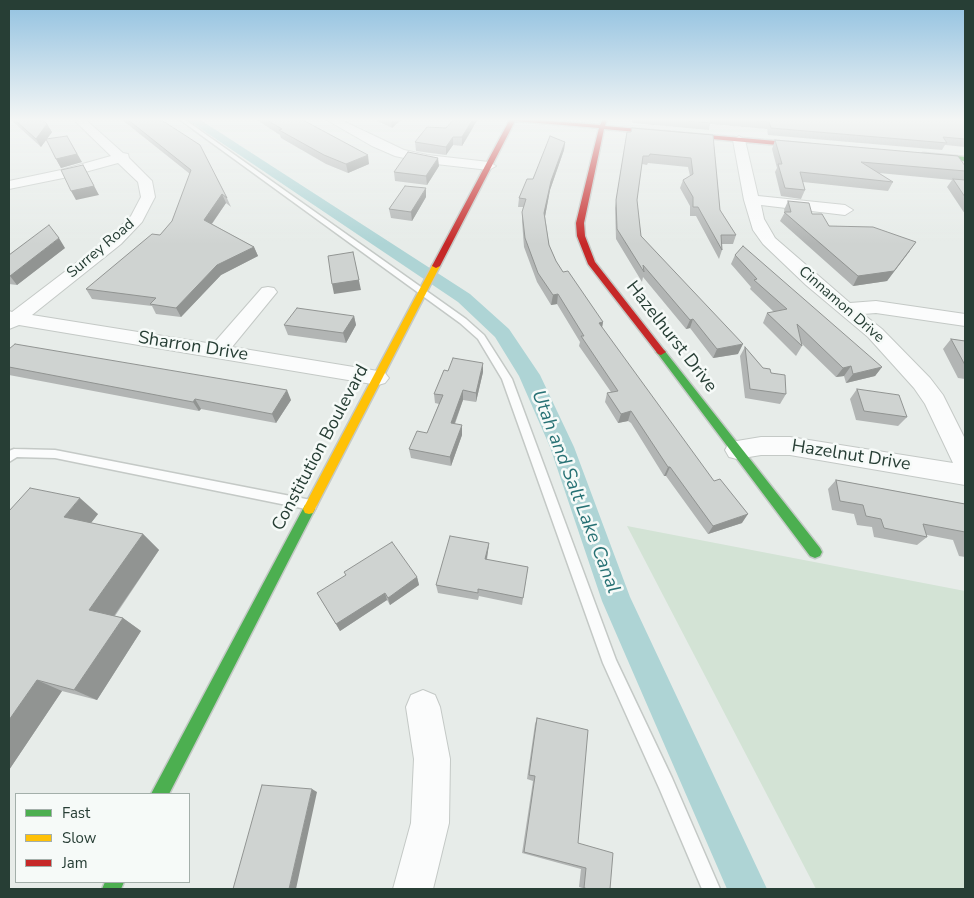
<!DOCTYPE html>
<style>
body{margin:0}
#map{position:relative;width:974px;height:898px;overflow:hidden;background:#e7ece9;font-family:"Nunito Sans",sans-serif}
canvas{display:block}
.frame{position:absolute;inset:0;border:10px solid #273e35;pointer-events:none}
.legend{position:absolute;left:15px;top:793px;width:175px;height:90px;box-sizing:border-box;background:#f6faf8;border:1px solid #a3afaa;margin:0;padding:6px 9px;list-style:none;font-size:15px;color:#273e35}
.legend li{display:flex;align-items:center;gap:10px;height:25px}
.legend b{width:25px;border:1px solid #a3afaa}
</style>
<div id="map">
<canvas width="974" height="898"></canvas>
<div class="frame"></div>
<ul class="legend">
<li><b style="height:6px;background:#4caf50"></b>Fast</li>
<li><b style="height:6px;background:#ffc107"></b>Slow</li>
<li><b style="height:6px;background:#c62828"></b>Jam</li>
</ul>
</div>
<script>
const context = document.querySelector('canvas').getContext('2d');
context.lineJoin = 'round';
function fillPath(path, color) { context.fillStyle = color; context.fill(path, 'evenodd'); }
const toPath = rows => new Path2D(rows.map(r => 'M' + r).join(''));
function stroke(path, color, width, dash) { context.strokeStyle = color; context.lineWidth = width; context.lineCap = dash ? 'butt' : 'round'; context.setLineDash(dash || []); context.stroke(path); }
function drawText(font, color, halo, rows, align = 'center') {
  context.font = font + ' "Nunito Sans",sans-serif'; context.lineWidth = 5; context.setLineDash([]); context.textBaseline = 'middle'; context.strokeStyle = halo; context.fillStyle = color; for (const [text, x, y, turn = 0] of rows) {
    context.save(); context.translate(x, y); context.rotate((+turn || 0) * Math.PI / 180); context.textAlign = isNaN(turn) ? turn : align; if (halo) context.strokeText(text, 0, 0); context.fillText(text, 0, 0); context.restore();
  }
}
const green = toPath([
 [627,526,965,591,965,889,816,889]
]);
const canal = toPath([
 [186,119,199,119,470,294,509,329,540,375,574,447,630,597,767,889,727,889,602,601,550,447,519,376,495,337,458,302,186,119]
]);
const lane = toPath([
 [179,119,184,119,466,319,484,335,512,379,616,660,672,778,720,889,702,889,660,790,603,663,502,379,478,339,460,323,179,119],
 [14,449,55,450,311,500,315,501,317,505,315,509,311,510,55,458,17,457,9,462,9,451,14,449]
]);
const street = toPath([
 [73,119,85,119,123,153,128,154,129,158,152,181,155,197,142,222,121,244,32,315,213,344,262,288,268,287,274,288,277,292,232,347,378,371,385,373,389,378,385,383,378,385,19,325,9,329,9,311,12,312,109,238,131,216,141,197,138,182,118,163,63,178,9,189,9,181,61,170,111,156,73,119],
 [325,119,339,119,404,150,427,155,489,162,496,166,489,170,427,163,395,156,372,146,325,119],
 [739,136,745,140,758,196,845,205,853,210,845,215,761,205,764,219,775,238,850,303,876,301,965,314,965,326,876,313,863,314,882,329,930,378,943,395,965,439,965,485,790,455,761,455,737,459,729,457,725,450,729,443,737,441,761,437,790,437,953,463,925,404,914,388,868,337,806,285,763,244,753,230,744,200,733,140,739,136],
 [423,690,435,695,440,707,450,759,449,823,433,889,393,889,411,823,414,759,406,707,411,695,423,690]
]);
const fast = toPath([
 [923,153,965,157,965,161,921,156,920,155,923,153],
 [661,349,664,350,820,548,822,552,820,556,815,558,810,556,658,354,656,352,661,349],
 [309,504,313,505,315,509,169,794,151,794,305,505,309,504],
 [105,882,124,882,121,889,102,889,105,882]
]);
const slow = toPath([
 [433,264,440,266,313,513,309,514,305,513,303,509,305,505,433,264]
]);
const jam = toPath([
 [510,119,526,119,600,125,603,119,607,119,605,126,810,144,813,146,810,148,604,129,584,223,585,236,595,262,664,350,666,352,661,355,658,354,588,264,577,236,576,223,599,128,515,121,440,266,436,268,432,266,510,119]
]);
const wall = toPath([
 [10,119,42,119,47,124,52,132,47,139,82,162,61,168,46,140,41,147],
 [121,119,160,119,227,198,231,207,226,203,212,224,254,247,258,256,221,275,181,317,156,314,152,306,92,299,86,289,160,235,172,221,190,174],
 [255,119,301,119,369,164,348,173,326,164,281,138,280,135],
 [373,119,402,119,392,128],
 [478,119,462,146,453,145,446,155,416,151,415,142,446,128],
 [633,119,965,119,965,147,945,145,942,150,768,135,767,129,710,124,709,130,632,123],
 [627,132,713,135,720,210,736,235,733,244,722,244,722,250,719,259,696,216,690,216,690,206,680,188,683,180,690,176,688,167,648,163,647,165,642,164,637,200,641,236,738,354,713,358,690,328,686,329,643,277,642,282,616,239,615,208],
 [775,140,965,166,965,178,964,180,965,180,965,214,947,187,952,180,879,173,893,182,888,191,803,182,805,190,801,199,781,196,775,172,777,168,772,149],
 [565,142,564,150,550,190,545,216,549,245,556,261,563,272,603,322,602,328,742,523,708,534,666,476,664,476,631,423,628,421,618,423,605,402,607,393,611,392,579,346,580,342,557,304,551,305,537,282,524,247,522,221,523,207,518,207,519,198,533,179],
 [439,166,427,185,395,181,394,172],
 [426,197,412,221,391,218,389,209],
 [788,201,812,214,829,226,910,251,887,281,853,286,780,221,785,212,784,210],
 [65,248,17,285,9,284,9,255],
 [735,255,882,367,875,376,846,383,844,376,836,377,801,343,802,346,796,356,763,323,767,313,774,312,750,289,751,287,731,264],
 [354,316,356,325,346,343,288,335,284,325],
 [951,339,965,341,965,379,958,378,943,349],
 [745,347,763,368,771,373,786,394,780,404,745,398,740,356],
 [9,349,291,400,276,423,201,409,199,411,9,375],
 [483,372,476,402,463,400,455,424,462,435,451,466,411,458,409,449,427,433,439,404,435,403,434,394],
 [857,389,907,417,898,426,856,420,850,399],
 [836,480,965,504,965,557,959,556,953,540,927,535,927,537,917,545,874,537,872,527,857,525,854,514,832,510,828,489],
 [9,511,98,514,91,523,143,534,159,550,115,616,123,618,141,631,97,700,62,691,9,770],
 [489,543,488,551,487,560,528,567,522,605,479,596,478,600,438,593,436,585],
 [417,577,419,585,390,605,387,600,340,631,317,593],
 [537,718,578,843,610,889,586,889,579,887,581,869,522,853,533,781,527,779,535,724]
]);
const shadedWall = toPath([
 [392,119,402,119,392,128,391,120],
 [473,119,478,119,462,146,462,137],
 [47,124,52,132,41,147,36,139],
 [67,136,82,162,61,168,56,159],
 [453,137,453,145,446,155,446,147],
 [565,142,564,150,550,190,544,222,544,213,551,181],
 [368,155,369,164,348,173,346,164],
 [438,158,439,166,427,185,426,176],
 [83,165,99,195,76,200,71,191],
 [426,188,426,197,412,221,411,212],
 [222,194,226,203,208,229,204,220],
 [59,238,65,248,17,285,10,276],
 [916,242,887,281,853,286,858,276],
 [254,247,258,256,221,275,181,317,176,308,217,265],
 [355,262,361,290,334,294,332,284],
 [558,294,557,304,551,305,553,295],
 [354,316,356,325,346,343,343,333],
 [693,319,690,328,686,329,690,320],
 [603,322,601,332,599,323],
 [743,344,738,354,713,358,717,349],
 [483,363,483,372,476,402,476,393],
 [851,366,844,376,836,377,843,368],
 [882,367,875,376,846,383,853,374],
 [287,390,291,400,276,423,272,414],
 [463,390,463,400,451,433,451,423],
 [195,399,201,409,199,411,193,402],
 [631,411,628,421,618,423,621,414],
 [462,425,462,435,451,466,450,457],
 [668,467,670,467,666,476,664,476],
 [80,498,98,514,83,533,64,517],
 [748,514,742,523,708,534,713,526],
 [143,534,159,550,109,623,89,610],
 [489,543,488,551,485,567,485,559],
 [417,577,419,585,390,605,388,598],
 [385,593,387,600,340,631,336,624],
 [123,618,141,631,97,700,74,690],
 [37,680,62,691,9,770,9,720],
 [312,789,317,792,296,889,289,889]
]);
const building = toPath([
 [14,119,42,119,47,124,36,139,14,119],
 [127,119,160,119,200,145,227,198,222,194,204,220,254,247,217,265,176,308,150,304,156,298,86,289,152,234,160,235,172,221,191,170,127,119],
 [265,119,301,119,368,155,346,164,324,155,279,130,282,129,265,119],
 [454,119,473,119,462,137,453,137,446,147,415,142,427,127,446,128,454,119],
 [663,119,711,119,711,123,663,119],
 [726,119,965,119,965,139,943,137,947,143,771,128,769,122,726,119],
 [632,128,713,135,720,210,736,235,721,235,722,250,698,207,693,207,693,197,683,180,693,174,691,158,650,154,649,156,643,156,637,200,641,236,743,344,717,349,693,319,690,320,643,265,644,272,617,229,616,200,627,132,631,132,632,128],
 [67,136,77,154,56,159,46,139,67,136],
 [550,136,565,142,551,181,544,213,549,245,556,261,563,272,568,271,603,322,599,323,714,481,720,479,748,514,713,526,670,467,668,467,633,414,631,411,621,414,607,393,618,391,616,388,581,336,584,336,558,294,553,295,538,273,525,238,522,212,526,199,519,198,527,179,533,179,550,136],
 [775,140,958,156,965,166,965,171,861,162,893,182,800,172,805,190,785,188,778,164,782,164,775,140],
 [408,152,438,158,426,176,394,172,408,152],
 [83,165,94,186,71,191,61,170,83,165],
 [953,179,965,180,965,197,953,179],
 [405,186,426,188,411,212,389,209,405,186],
 [788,201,809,203,812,214,822,214,829,226,873,227,916,242,894,271,858,276,784,212,791,212,788,201],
 [49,225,59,238,10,276,9,276,9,255,49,225],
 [743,246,882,367,853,374,851,366,843,368,797,324,802,346,767,313,787,309,754,280,757,279,735,255,743,246],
 [353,252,359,280,332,284,328,256,353,252],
 [297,308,354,316,343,333,284,325,297,308],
 [951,339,965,341,965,365,951,339],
 [15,344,287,390,272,414,195,399,193,402,9,367,9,349,15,344],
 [745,347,763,368,770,369,771,373,785,375,786,394,750,389,745,347],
 [453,358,483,363,476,393,463,390,451,423,462,425,450,457,409,449,417,431,427,433,443,395,434,394,444,370,448,371,453,358],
 [857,389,899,395,907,417,864,411,857,389],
 [836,480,965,504,965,533,965,532,923,524,927,537,884,528,881,519,866,516,863,505,840,501,836,480],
 [30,488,80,498,64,517,143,534,89,610,123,618,74,690,37,680,9,720,9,511,30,488],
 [450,536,489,543,485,559,528,567,523,598,478,589,478,593,436,585,450,536],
 [392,542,417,577,388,598,385,593,336,624,317,593,346,575,344,572,392,542],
 [537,718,588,730,578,843,613,853,610,889,589,889,584,888,586,868,524,852,535,776,529,775,537,718],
 [262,785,312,789,289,889,233,889,262,785]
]);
const farStreetnames = [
 ["Surrey Road",101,249,-40],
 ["Cinnamon Drive",841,305,41]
];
const streetNames = [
 ["Hazelhurst Drive",671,337,52],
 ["Sharron Drive",193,347,9],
 ["Constitution Boulevard",321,448,-62],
 ["Hazelnut Drive",851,456,9]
];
const waterNames = [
 ["Utah and Salt Lake Canal",575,492,69]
];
fillPath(green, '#d3e3d5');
fillPath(canal, '#aed4d5');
stroke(lane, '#c4c9c6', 3);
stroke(street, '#c4c9c6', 2);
stroke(fast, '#c4c9c6', 3);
stroke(slow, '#c4c9c6', 3);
stroke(jam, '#c4c9c6', 3);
fillPath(lane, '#fbfcfc');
fillPath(street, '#fbfcfc');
fillPath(fast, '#4caf50');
fillPath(slow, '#ffc107');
fillPath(jam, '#c62828');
fillPath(wall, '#b2b5b4');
fillPath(shadedWall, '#919492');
fillPath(building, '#cfd3d1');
stroke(building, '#919492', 1);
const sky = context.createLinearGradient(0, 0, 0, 244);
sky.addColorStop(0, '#91c1e0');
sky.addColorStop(0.49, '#f4f6f5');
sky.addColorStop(1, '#f4f6f500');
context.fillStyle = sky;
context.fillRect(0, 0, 974, 244);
drawText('15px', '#273e35', '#f6faf8', farStreetnames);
drawText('18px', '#273e35', '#f6faf8', streetNames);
drawText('italic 19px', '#277174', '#f6faf8', waterNames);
</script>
